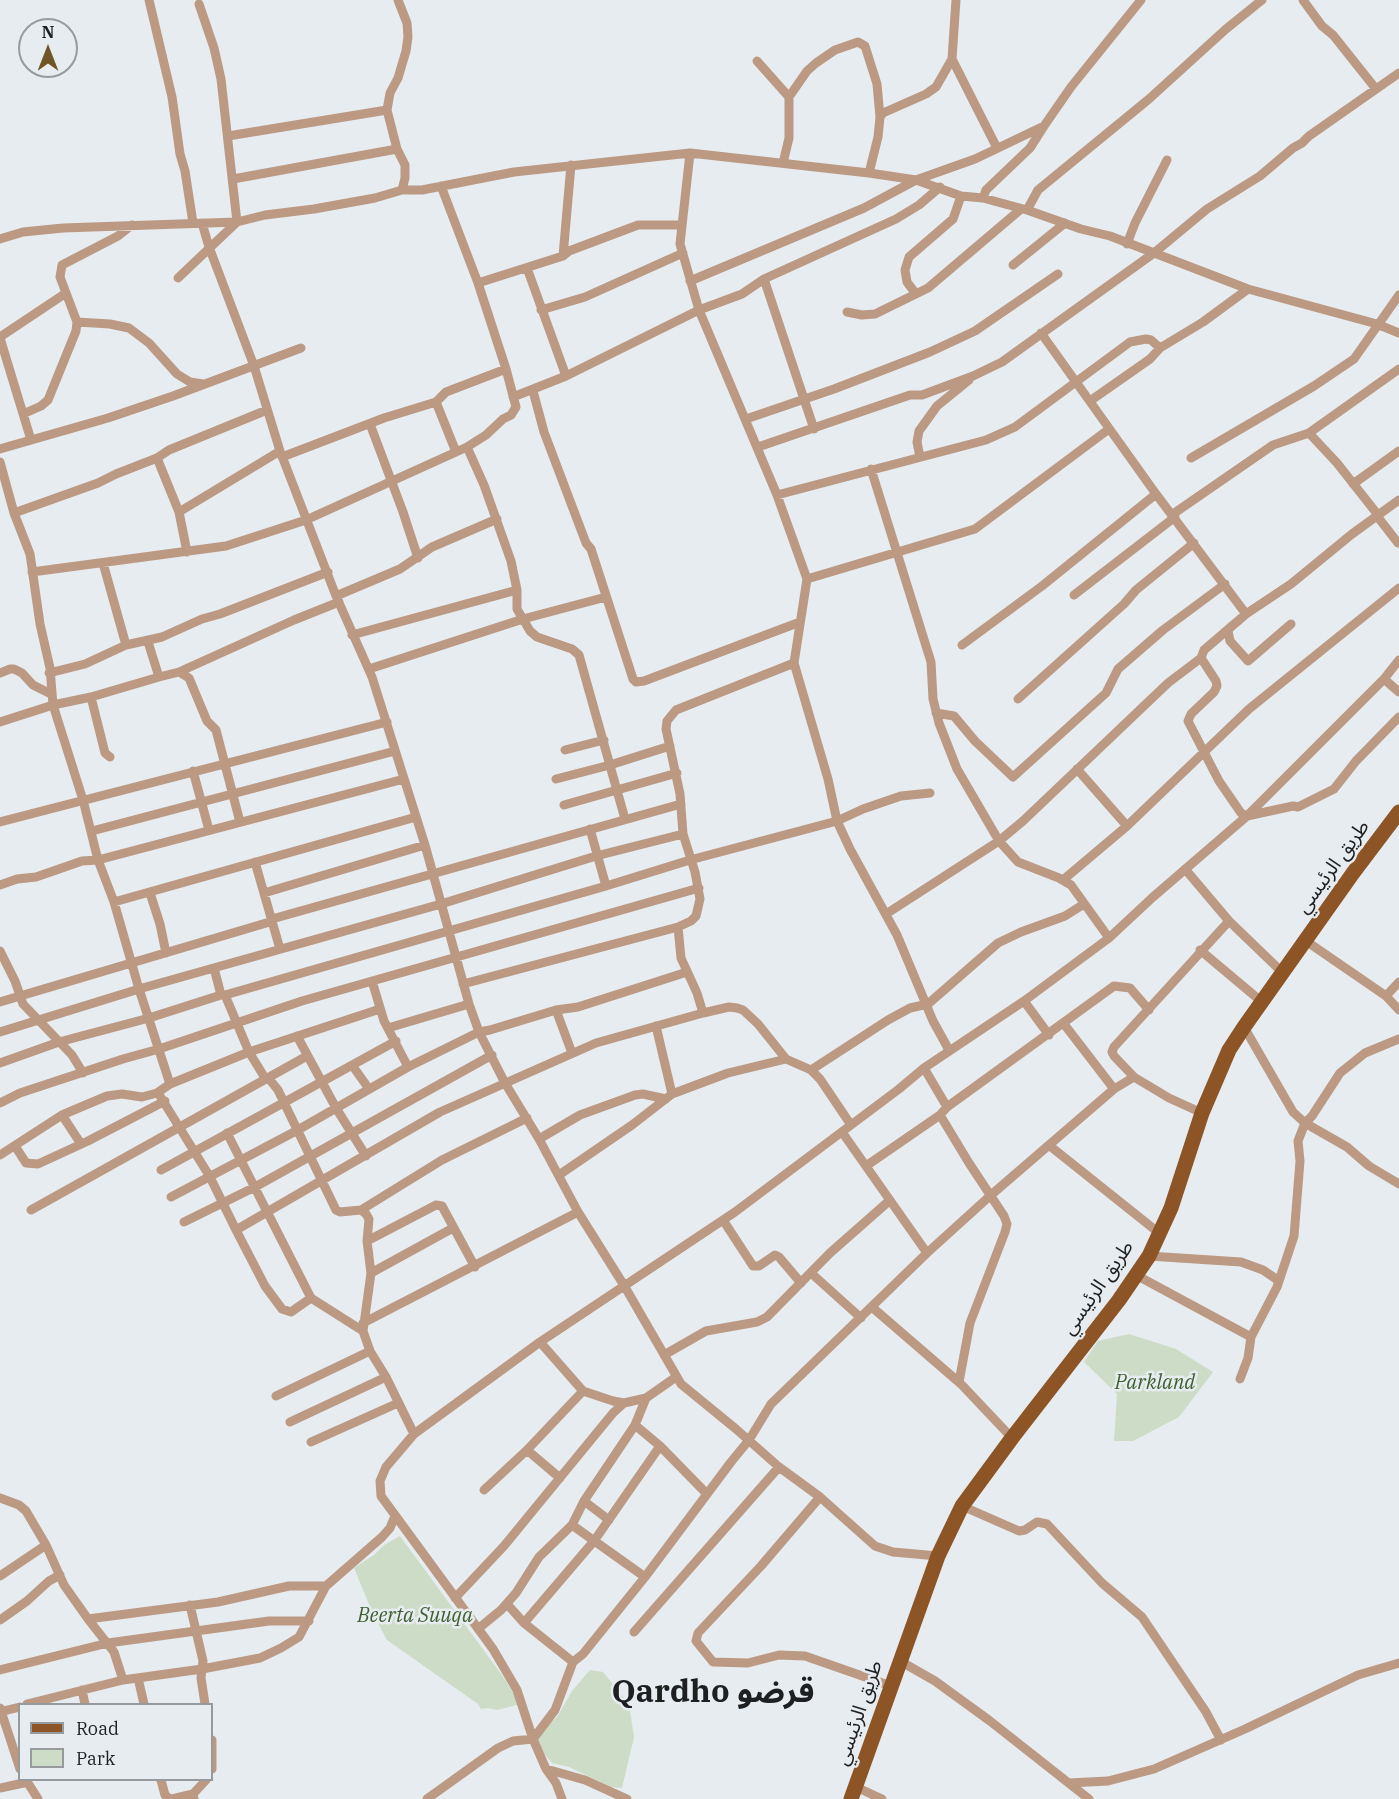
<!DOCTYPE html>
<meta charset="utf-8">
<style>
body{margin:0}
#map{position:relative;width:1399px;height:1799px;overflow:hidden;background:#e7ecf0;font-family:"IBM Plex Serif",serif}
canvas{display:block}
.legend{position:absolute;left:18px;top:1703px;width:195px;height:78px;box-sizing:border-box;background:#e7ecf0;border:2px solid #969a9d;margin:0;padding:8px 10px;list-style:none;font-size:18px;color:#1d1f21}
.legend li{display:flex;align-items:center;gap:12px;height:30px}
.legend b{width:30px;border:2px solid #969a9d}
.north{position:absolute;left:18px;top:18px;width:60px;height:60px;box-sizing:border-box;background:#e7ecf0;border:2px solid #969a9d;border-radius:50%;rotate:0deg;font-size:16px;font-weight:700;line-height:24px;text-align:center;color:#1d1f21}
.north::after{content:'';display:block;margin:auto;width:21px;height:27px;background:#6f5627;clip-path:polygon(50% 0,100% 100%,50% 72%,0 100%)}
</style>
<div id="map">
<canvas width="1399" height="1799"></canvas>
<ul class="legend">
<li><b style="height:8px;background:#8d5426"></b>Road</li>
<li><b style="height:16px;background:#ccdcc6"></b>Park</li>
</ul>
<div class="north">N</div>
</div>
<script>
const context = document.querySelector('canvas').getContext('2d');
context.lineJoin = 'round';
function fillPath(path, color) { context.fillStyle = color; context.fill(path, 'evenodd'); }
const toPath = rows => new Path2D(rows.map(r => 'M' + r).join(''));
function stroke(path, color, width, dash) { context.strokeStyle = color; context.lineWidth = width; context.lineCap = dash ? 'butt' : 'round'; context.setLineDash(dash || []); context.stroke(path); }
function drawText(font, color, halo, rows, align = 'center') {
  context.font = font + ' "IBM Plex Serif","Noto Sans Arabic",serif'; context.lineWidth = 5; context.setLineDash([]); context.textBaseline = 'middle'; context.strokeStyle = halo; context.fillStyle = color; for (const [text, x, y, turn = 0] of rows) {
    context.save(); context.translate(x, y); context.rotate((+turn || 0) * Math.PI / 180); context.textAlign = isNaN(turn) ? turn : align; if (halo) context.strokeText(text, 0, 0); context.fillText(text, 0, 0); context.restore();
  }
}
const green = toPath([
 [1129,1334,1176,1349,1213,1372,1179,1417,1133,1441,1114,1441,1117,1394,1084,1362,1098,1341],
 [400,1536,504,1678,517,1699,517,1705,497,1710,487,1708,481,1709,478,1704,387,1640,373,1614,354,1568,374,1555,384,1545],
 [590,1670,603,1672,624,1698,630,1711,634,1737,622,1788,611,1787,569,1767,552,1763,541,1750,535,1737,557,1717,572,1691]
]);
const minor = toPath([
 [149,0,172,97,180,154,185,171,193,223],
 [398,0,407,23,408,37,406,51,398,78,390,93,387,110,397,149,405,165,405,178,402,190],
 [1303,0,1322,26,1333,35,1376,89],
 [952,59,997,148],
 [757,61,789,97,789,138,783,163],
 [789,97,807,71,816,63,835,50,858,42,865,46,877,84,880,117],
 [228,136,387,110],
 [690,153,680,244,699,310,777,495,807,579,794,663,828,779,837,821,850,849,897,935,933,1021,949,1050],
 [869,173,878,137,880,117,883,113,926,94,936,87,952,59,956,0],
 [233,179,397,149],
 [441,186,478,283,506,369,516,407,511,415,503,419,486,435,467,447,484,485,511,561,517,590,517,609,530,631,537,637,572,649,579,655,625,819],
 [983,198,986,190,1030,148,1044,126],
 [1027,210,1038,190,1149,99,1226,29,1262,0],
 [202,223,209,247,254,366,280,451,336,596,372,677,425,845,469,1004,479,1032,505,1083,539,1139,578,1212,625,1287,681,1384,736,1429,779,1467,820,1497,875,1546,893,1552,938,1556],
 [0,239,23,232,63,228,237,222,265,215,314,209,375,198,402,190,422,190,514,172,690,153,869,173,916,180,961,196,983,198,1027,210,1081,229,1110,236,1248,289,1377,324,1399,333],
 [1127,244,1135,223,1167,160],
 [563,256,571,165],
 [1013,265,1065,223],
 [527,268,566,376],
 [178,278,237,222,221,79,214,48,199,4],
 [764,279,814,429],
 [690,281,864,208,916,180,975,159,1044,126,1071,87,1141,0],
 [478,283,563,256,569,251,638,225,682,225],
 [916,294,907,282,905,270,909,257,953,219,961,196],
 [541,310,585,297,683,253],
 [847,312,862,315,875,314,928,288,1021,209],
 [77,322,110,324,129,328,149,343,177,374,190,382,203,384],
 [1041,333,1156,494,1246,614],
 [0,338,31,440],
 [0,338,3,335,66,293],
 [533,391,544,432,586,543,591,549,633,679,636,682,644,681,800,622],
 [513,397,566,376,699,310,742,294,764,279,896,219,919,205,940,187],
 [1090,401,1150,359,1160,348,1203,322,1248,289],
 [436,402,456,452],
 [23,414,41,406,48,400,76,331,77,322,60,277,62,265,118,236,132,225],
 [746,419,834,389,930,352,975,331,1058,274],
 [370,424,403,512,418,558],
 [1309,433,1337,463,1378,515],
 [758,447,910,395,922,395,973,376,1002,362,1154,253,1207,209,1260,176,1293,148,1302,143,1309,136,1399,73],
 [0,449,108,418,173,396,301,348],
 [282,457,384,418,436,402,446,392,506,369],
 [920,457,917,442,919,431,937,406,969,380],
 [157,458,179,512,187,552],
 [1191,458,1314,386,1354,359,1399,295],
 [0,462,14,513,30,554,40,624,50,668,53,705,83,800,98,860,114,902,139,989,170,1084],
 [871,469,931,662,933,699,939,723,957,769,999,841,1018,862,1059,878,1071,885,1109,938],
 [1353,484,1399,451],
 [777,495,986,440,1015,427,1130,342,1146,339,1151,340,1160,348],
 [1399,500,1352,534,1291,584,1246,614,1204,650,1201,658,1216,681,1217,686,1214,692,1191,714,1188,721,1219,781,1241,813,1247,816,1293,806,1298,807,1334,789,1356,761,1399,717],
 [179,512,280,451],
 [14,513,98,483,116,474,157,458,169,450,267,410],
 [1173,514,1273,445,1309,433,1399,369],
 [1377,516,1398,543],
 [103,563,126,645],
 [32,572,226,546,306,520,467,447],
 [807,579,975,529,1109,429],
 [1074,595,1175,517],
 [336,596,400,569,432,547,497,519],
 [1228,631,1230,641,1248,661,1291,624],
 [352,635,517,590],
 [962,645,1042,586,1156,494],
 [369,669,523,619,606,597],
 [179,672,294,620,339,602],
 [0,673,10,669,14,669,22,673,33,685,51,694],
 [49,673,85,664,126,645,162,637,202,619,220,614,328,572],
 [159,677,179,672,189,678,207,721,216,730,240,822],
 [1384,679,1399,692],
 [91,697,105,753,110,757],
 [1018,699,1124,604,1136,590,1194,543],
 [936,713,954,716,975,741,1013,777,1106,693,1118,669,1163,630,1225,584],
 [0,722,53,705,91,697,159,677,148,642],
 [565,750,604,740],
 [1077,769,1127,826],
 [193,771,209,830],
 [556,779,610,765,670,746],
 [564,805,677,773],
 [0,822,387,722],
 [590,829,606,886],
 [92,831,395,751],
 [255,862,280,949],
 [1185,869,1229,921,1283,973],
 [1063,880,1127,826,1249,709,1399,588],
 [0,885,17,879,36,877,82,861,98,860,404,779],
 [150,893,160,924,166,953],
 [264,893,425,845],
 [114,902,416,817],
 [886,914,999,841,1023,821,1168,683,1201,658],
 [272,919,681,804],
 [1306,941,1386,996,1399,982],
 [1200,950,1262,1002],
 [0,951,15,981,23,1004,72,1055,83,1073],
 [214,968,221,995],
 [372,981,384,1021,408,1067],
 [463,984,678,927],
 [225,995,249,1052,265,1078,270,1080,278,1090,336,1210,340,1212,361,1210,442,1160,527,1118],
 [1386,996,1399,1010],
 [1024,1001,1049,1035],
 [0,1002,273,921],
 [556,1010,572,1053],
 [703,1013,697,993,681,958,678,927,691,921,696,916,700,899,695,872,683,834,680,794,666,729,667,721,676,710,794,663],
 [1064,1024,1114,1089],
 [656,1026,672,1094],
 [388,1028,469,1004],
 [0,1032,139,989,441,904,596,856,683,834],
 [297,1036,336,1108,366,1156],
 [1399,1039,1365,1053,1340,1073,1312,1116,1305,1123,1347,1147,1369,1166,1399,1184],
 [0,1063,59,1042,149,1018,221,995,225,995,606,886,690,860,837,821,863,809,901,796,930,793],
 [352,1065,369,1089],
 [924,1068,947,1107],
 [811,1070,888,1020,910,1008,928,1004,998,943,1021,932,1065,916,1084,904],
 [160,1096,210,1177,236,1230],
 [0,1103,20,1093,123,1059,159,1049,302,1001,699,888],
 [1202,1113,1169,1098,1134,1077,1114,1056,1112,1052,1114,1047,1229,921],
 [62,1115,81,1144],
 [940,1115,969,1163,1004,1216,1007,1224,1005,1232,970,1323,959,1382,961,1384],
 [842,1132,927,1253],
 [227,1133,311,1298,363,1331],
 [539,1139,580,1115,635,1095,643,1094,666,1099],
 [15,1146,26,1163,38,1164,88,1141,165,1101],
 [1050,1146,1159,1233],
 [0,1155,62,1115,107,1096,122,1094,142,1097,157,1093,170,1084,249,1052,380,1009],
 [866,1166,940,1115,947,1107,1114,986,1130,988,1149,1010],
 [161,1170,396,1041],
 [559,1175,632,1125,672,1094,728,1073,786,1059],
 [171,1197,296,1131,408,1067,479,1032,490,1030,556,1010,578,1007,687,972],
 [31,1210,307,1056],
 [361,1210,366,1214,369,1219,367,1241,371,1273,363,1331,370,1351,386,1377,414,1434],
 [723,1220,753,1266,759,1266,775,1255,779,1257,801,1283],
 [184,1222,255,1187,492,1055],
 [367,1241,436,1205,442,1206,475,1267],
 [1149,1256,1241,1262,1263,1270,1279,1281],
 [371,1273,453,1228],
 [811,1273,861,1318],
 [1136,1275,1251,1337],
 [311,1298,291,1312,282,1309,265,1286,236,1230,440,1112,596,1043,703,1013,729,1007,737,1008,743,1010,758,1024,786,1059,811,1070,820,1079,851,1125],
 [873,1308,961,1384,1012,1438],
 [363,1323,578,1212],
 [540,1342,583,1391,613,1401,624,1403,646,1398,676,1377],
 [664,1355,706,1331,757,1322,767,1317,830,1253,889,1201],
 [1240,1379,1248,1358,1251,1337,1277,1287,1294,1236,1300,1161,1298,1141,1305,1123,1293,1112,1244,1027],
 [276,1396,370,1351],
 [290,1422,386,1377],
 [635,1425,660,1446,707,1494],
 [311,1442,398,1403],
 [527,1450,560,1478],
 [484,1490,527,1450,583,1391],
 [820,1497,761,1566,698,1633,696,1641,713,1662,748,1663,779,1655,805,1656,891,1686],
 [0,1498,19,1505,26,1511,46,1545,64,1585,88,1619,114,1652,123,1680],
 [584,1501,609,1520],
 [962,1506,1019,1531,1025,1530,1037,1522,1047,1524,1102,1583,1142,1617,1206,1712,1221,1740],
 [572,1525,645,1577],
 [0,1576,46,1545],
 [455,1598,504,1546,613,1413,624,1403],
 [507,1604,524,1623,573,1662],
 [190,1605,203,1661,201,1678,205,1704],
 [88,1619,218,1602,289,1586,326,1586],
 [0,1620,27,1601,49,1581,60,1575],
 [524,1623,594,1541,660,1446],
 [478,1629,501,1610,516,1593,539,1557,572,1525,584,1501,635,1425,646,1398],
 [634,1632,779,1467],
 [900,1661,935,1681,990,1721,1089,1799],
 [0,1670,108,1643,269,1621,309,1621],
 [138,1678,144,1704],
 [82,1690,85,1704],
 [27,1704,123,1680,202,1669,260,1658,281,1648,299,1637,326,1586,382,1537,390,1528,395,1516],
 [0,1708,20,1769],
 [0,1712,20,1707],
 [212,1740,212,1769],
 [546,1769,585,1780,627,1799],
 [26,1780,38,1799],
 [161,1780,165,1795,170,1799],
 [1069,1783,1108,1781,1154,1769,1245,1729,1358,1675,1399,1663],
 [856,1787,882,1799],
 [0,1788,28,1782],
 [172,1799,193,1794],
 [194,1799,193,1794,206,1780],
 [427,1799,498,1748,513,1741,533,1739,555,1710,573,1662,583,1654,645,1577,731,1462,749,1440,771,1404,927,1253,991,1195,1114,1089,1134,1077],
 [562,1799,556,1783,546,1769,533,1739,517,1690,493,1649,381,1496,380,1481,386,1467,414,1434,540,1342,735,1212,899,1089,924,1068,1024,1001,1109,938,1153,897,1247,816,1384,679,1399,660]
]);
const primary = toPath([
 [851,1799,938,1556,962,1506,1012,1438,1119,1300,1149,1256,1171,1208,1202,1113,1229,1050,1244,1027,1353,873,1399,812]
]);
const streetNames = [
 ["طريق الرئيسي",1333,867,-54],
 ["طريق الرئيسي",1098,1288,-55],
 ["طريق الرئيسي",859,1713,-71]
];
const parkNames = [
 ["Parkland",1155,1383],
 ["Beerta Suuqa",415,1616]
];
const townNames = [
 ["Qardho قرضو",713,1693]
];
fillPath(green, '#ccdcc6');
stroke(minor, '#bb9982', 9);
stroke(primary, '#8d5426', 15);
drawText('20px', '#1d1f21', '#e7ecf0', streetNames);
drawText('italic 20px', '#3e6130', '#e7ecf0', parkNames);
drawText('bold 32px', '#1d1f21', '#e7ecf0', townNames);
</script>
